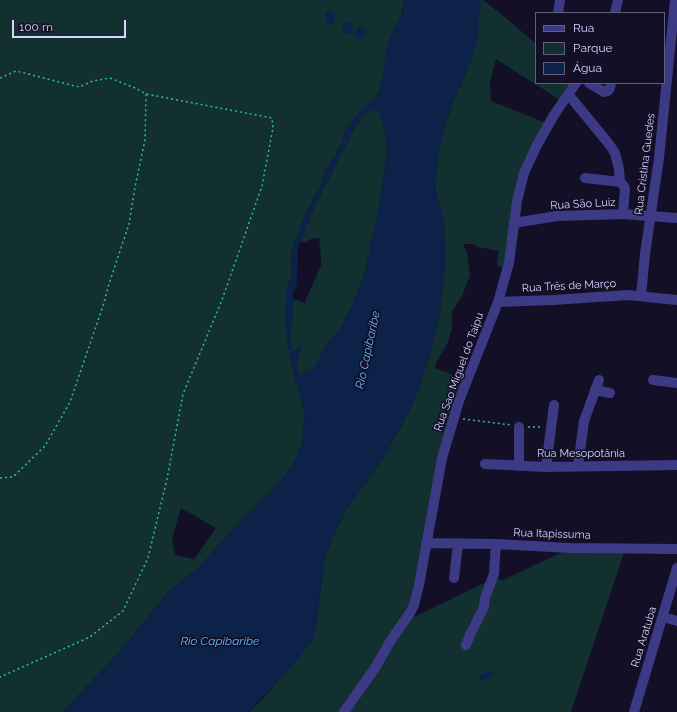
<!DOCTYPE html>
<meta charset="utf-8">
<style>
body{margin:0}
#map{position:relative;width:677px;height:712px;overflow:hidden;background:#130f26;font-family:Raleway,sans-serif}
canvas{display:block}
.legend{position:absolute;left:535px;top:12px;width:130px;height:72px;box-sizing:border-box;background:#130f26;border:1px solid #625e7d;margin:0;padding:5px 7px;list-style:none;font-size:12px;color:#d9d4ff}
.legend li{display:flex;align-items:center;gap:8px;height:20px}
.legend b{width:20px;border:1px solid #625e7d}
.scale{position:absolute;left:12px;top:20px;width:114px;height:18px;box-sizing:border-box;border:2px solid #d9d4ff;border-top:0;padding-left:5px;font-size:12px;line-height:14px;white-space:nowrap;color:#d9d4ff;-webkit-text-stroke:3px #130f26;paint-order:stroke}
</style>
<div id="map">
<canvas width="677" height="712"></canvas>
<ul class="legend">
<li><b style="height:5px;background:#3d3a85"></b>Rua</li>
<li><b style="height:11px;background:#12302f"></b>Parque</li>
<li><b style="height:11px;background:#0c2248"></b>Água</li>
</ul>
<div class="scale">100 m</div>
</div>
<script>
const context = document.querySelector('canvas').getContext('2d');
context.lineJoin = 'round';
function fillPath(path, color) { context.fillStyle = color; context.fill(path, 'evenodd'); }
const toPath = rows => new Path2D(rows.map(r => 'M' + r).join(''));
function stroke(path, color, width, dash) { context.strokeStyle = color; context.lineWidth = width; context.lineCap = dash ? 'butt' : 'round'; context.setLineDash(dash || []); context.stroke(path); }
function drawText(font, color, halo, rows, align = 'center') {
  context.font = font + ' Raleway,sans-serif'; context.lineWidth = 3.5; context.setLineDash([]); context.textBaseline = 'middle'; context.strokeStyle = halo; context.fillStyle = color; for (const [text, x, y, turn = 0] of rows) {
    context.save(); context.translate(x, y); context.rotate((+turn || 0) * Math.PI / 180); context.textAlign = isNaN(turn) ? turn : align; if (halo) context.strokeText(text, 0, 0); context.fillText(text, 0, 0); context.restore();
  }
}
const green = toPath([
 [0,0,405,0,379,93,352,121,344,133,341,145,326,170,320,188,308,209,291,251,292,275,288,285,285,321,290,358,305,415,302,444,293,465,280,482,233,529,201,565,169,591,116,656,62,712,0,712],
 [181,508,216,528,194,559,175,555,172,539],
 [481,0,483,0,505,17,536,44,536,83,571,83,560,100,496,59,490,81,491,101,546,123,538,137,504,268,497,265,499,251,478,247,473,244,463,244,467,253,470,275,462,296,452,312,452,329,448,342,436,363,435,368,464,379,413,599,409,608,341,712,249,712,262,700,312,640,316,625,325,556,335,533,345,512,382,459,401,427,416,396,430,354,440,311,445,266,444,219,437,199,435,182,438,156,443,130,459,88,471,60],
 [370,110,379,111,385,133,387,152,380,201,365,273,354,301,342,326,326,347,310,374,300,376,298,373,298,356,301,348,293,352,291,350,290,335,293,314,292,299,301,301,305,304,306,299,321,266,321,256,319,238,311,239,304,243,300,241,313,210,351,135,363,115],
 [560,553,624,553,571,712,346,712,408,620,492,579,503,580]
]);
const water = toPath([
 [405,0,481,0,477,39,471,60,459,88,443,130,435,182,437,199,444,219,445,266,440,311,430,354,416,396,401,427,382,459,345,512,335,533,325,556,316,625,312,640,298,660,249,712,62,712,116,656,169,591,201,565,233,529,280,482,293,464,302,444,305,415,290,358,285,321,286,293,292,275,291,251,308,209,320,188,326,170,341,145,344,133,352,121,379,93,388,42,403,10],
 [370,110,379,111,385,133,387,152,380,201,365,273,354,301,342,326,326,347,310,374,309,370,306,369,303,374,300,376,298,373,298,356,301,348,299,345,297,347,296,351,293,352,292,350,290,335,293,314,293,293,297,284,297,277,298,247,313,210,351,135,363,115],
 [327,11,335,13,334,22,329,25,325,21,325,16],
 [346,21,353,23,352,33,347,35,343,31,343,27],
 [359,26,366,28,365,37,360,40,356,36,356,31],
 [491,671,493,677,481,681,479,675]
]);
const path = toPath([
 [0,78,16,71,79,87,93,81,110,78,135,88,146,94,272,118,273,128,262,186,222,300,183,394,167,479,148,558,123,611,90,637,0,677],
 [463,419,511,425],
 [528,427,543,427],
 [0,478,13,477,45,446,70,402,104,303,108,287,129,224,135,187,145,140,146,94]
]);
const minor = toPath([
 [558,13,560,0],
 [615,13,618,0],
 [589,83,604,92,608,91,610,88,611,83],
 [568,94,609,144,615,153,619,169,620,182,624,186,625,189,623,214],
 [585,178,620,182],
 [514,223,557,216,623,214,677,218],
 [641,296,645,254,659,158,675,0],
 [498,302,553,300,628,295,677,300],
 [653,380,677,383],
 [595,390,610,393],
 [485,464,546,467,677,465],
 [519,466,519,427],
 [578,466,584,421,599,380],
 [546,467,554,405],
 [426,543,496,544,570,548,677,549],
 [454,578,458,544],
 [663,617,677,621],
 [466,645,470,635,484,607,485,598,494,574,496,544],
 [344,712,375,668,391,640,410,613,414,605,419,585,442,458,459,401,498,302,509,263,517,201,524,173,536,147,554,115,576,83],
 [634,712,677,568]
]);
const streetNames = [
 ["Rua Cristina Guedes",645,164,-83],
 ["Rua São Luiz",583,204,-3],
 ["Rua Três de Março",569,286,-3],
 ["Rua Sao Miguel do Taipu",459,372,-70],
 ["Rua Mesopotânia",581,454],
 ["Rua Itapissuma",552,534,2],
 ["Rua Aratuba",644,637,-73]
];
const waterNames = [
 ["Rio Capibaribe",368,350,-78],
 ["Rio Capibaribe",220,641]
];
fillPath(green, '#12302f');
fillPath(water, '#0c2248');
stroke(path, '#2fb8b0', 1.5, [2, 3]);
stroke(minor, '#3d3a85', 10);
drawText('11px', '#d9d4ff', '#130f26', streetNames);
drawText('italic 12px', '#62b6ff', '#130f26', waterNames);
</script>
